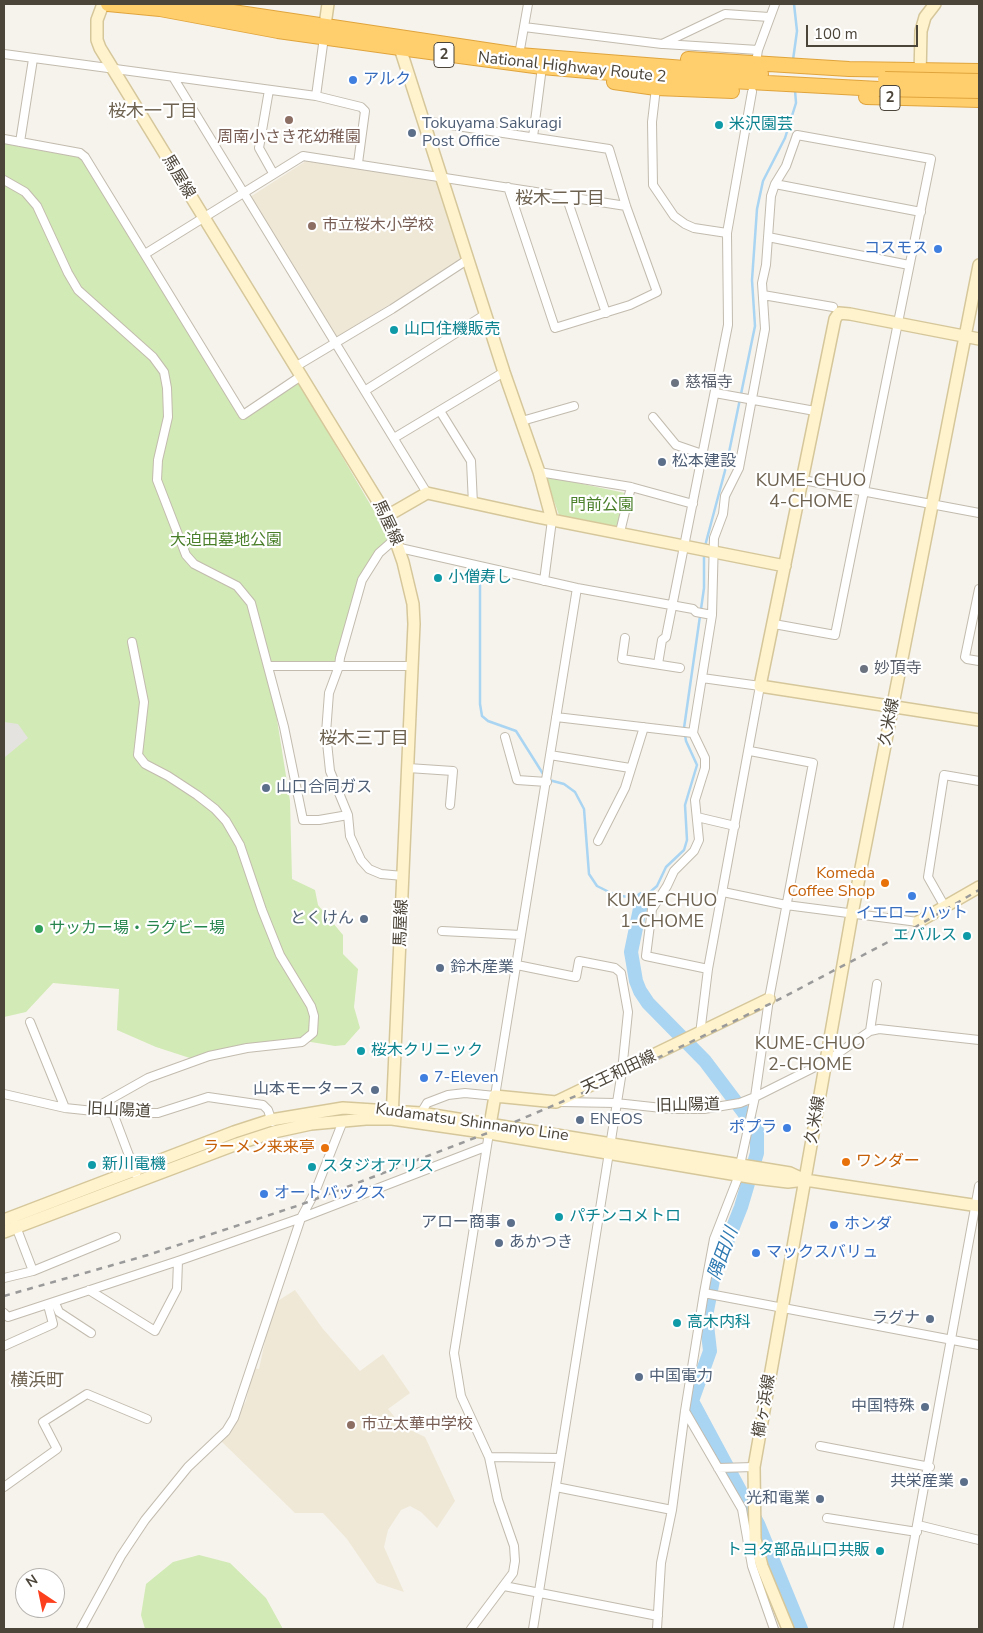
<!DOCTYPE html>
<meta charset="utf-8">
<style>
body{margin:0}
#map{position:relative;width:983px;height:1633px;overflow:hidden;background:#f6f3ec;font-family:"Nunito Sans",sans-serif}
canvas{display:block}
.frame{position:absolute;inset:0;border:5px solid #4b4439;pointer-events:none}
.north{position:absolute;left:15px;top:1568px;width:50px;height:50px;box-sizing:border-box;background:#fff;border:1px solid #b7b4b0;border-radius:50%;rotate:326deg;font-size:14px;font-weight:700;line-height:20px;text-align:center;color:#4b4439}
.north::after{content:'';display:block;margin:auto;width:18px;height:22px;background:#fc3f1d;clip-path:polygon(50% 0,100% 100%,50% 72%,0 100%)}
.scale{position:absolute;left:806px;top:25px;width:112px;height:22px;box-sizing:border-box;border:2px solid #4b4439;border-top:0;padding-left:6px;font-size:15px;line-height:18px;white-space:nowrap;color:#4b4439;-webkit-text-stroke:4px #fff;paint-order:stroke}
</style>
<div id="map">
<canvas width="983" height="1633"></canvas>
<div class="frame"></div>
<div class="north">N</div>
<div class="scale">100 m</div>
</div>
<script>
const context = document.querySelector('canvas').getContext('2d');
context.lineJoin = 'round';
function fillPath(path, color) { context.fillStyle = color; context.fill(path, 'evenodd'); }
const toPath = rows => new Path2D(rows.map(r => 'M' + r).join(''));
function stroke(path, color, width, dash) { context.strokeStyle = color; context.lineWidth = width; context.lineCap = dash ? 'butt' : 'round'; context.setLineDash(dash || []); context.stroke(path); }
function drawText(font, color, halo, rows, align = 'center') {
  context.font = font + ' "Nunito Sans","Noto Sans JP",sans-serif'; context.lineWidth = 4.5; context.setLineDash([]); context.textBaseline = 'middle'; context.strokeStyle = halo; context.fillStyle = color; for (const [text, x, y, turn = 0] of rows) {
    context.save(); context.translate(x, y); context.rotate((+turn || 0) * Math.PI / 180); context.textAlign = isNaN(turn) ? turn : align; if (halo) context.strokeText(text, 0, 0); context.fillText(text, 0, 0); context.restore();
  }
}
const education = toPath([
 [306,161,437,181,462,260,335,338,250,197],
 [295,1290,323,1329,360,1371,383,1354,410,1393,388,1409,402,1426,425,1437,455,1501,437,1528,421,1512,410,1506,401,1510,388,1530,384,1547,404,1592,377,1583,347,1539,323,1513,295,1513,221,1441,246,1401,253,1368,259,1369,273,1304]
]);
const green = toPath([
 [4,139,86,155,242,415,298,381,391,540,376,550,361,575,339,664,268,663,290,801,292,879,315,890,318,905,343,935,343,954,358,969,354,1007,360,1028,345,1045,335,1046,305,1041,196,1060,156,1047,117,1030,119,989,53,983,26,1012,4,1017],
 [545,476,625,493,617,527,559,515],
 [199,1555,230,1563,266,1598,283,1629,145,1629,141,1615,146,1584,173,1562]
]);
const parking = toPath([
 [4,722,18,724,28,738,5,757]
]);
const stream = toPath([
 [793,60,797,31,794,4],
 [705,546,726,467,755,326,752,280,757,209,763,181,785,138,796,103,795,90],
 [480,574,480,704,482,716,488,721,516,731,545,777],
 [549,780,564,784,575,792,584,809,589,874,597,886,615,895,642,899,657,886,666,867,684,850,687,840,685,805,697,765,686,741,684,728,704,588,704,554]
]);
const river = toPath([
 [642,899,631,952,636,981,640,991,648,1003,705,1061,757,1130,757,1153,741,1207,714,1275,706,1316,710,1351,692,1401,758,1524,801,1629]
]);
const street = toPath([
 [524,27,662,44,725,14,769,17],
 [664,44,758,50],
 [4,54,316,96,361,107,365,111,358,163],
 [519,55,528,4],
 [756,63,758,50,775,4],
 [173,77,427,493],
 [656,88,652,122,653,185,674,216,685,224,694,228,727,233],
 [269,90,259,148,273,173],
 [316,96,324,37],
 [424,121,609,149,626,206,657,292,630,305,555,328,508,187],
 [533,137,542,67],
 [4,139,80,153,85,157,243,415,301,376],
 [20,142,33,59],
 [4,180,25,192,37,206,68,273,78,290,153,357,164,372,167,388,168,417,158,460,157,480,186,555,194,564,237,586,251,603,284,727,303,820,319,820,348,815],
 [566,196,606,313],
 [768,237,909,265],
 [145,254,303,156,626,206],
 [763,295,833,307],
 [295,367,392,309,467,260],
 [366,390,486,314],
 [715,393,815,411],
 [440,411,471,461,473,504],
 [653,417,676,445,702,454],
 [522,421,574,406],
 [394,438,504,372],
 [539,472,631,487,693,504],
 [803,480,979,513],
 [620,532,631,487],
 [396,538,379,553,362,580,340,658,339,666,329,693,326,733,330,771,348,815,350,836,361,860,369,869,381,874,403,876],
 [400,548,577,588,693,609,696,612,712,615],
 [544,581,552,520],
 [979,589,965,657,967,659,979,661],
 [774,624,835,635,931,159,797,135,786,166,775,184],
 [625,638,622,659,680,668],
 [658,664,662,640,666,637,728,325,727,233,752,92],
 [269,666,412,666],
 [556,717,693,733,712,615,714,538,723,514,725,496,739,468,765,329,762,283,766,265,771,196,775,184,921,212],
 [693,733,705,758,705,768,695,800,699,840,694,851,674,871,667,886,652,909,646,956,708,969],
 [505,737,517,780,547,782],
 [550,755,630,768],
 [408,768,453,771,450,805],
 [697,817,735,826],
 [598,841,625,788,644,727],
 [723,892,786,905,918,922],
 [945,907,928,877,944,775,979,781],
 [442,931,521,935],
 [517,965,576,977,579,961,615,968,621,973,628,1012,622,1071,533,1629],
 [30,1022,65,1108],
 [870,1031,877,984],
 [700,1034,708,969,760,686,702,678],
 [4,1094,65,1108,113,1113,158,1113,208,1097,263,1105,268,1110,272,1122],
 [560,1102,616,1103,671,1109,704,1109,740,1103,755,1097,827,1061,870,1031,879,1029,979,1040],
 [93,1109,148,1078,209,1056,247,1048,302,1042,313,1033,314,1016,311,1006,280,955,262,910,240,845,226,821,215,809,197,795,168,776,145,764,138,755,144,702,132,642],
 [113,1113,136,1174],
 [421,1113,427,1103,448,1095,465,1093,495,1096,577,588],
 [740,1165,755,1097,769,999,813,763,750,751],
 [15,1224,33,1271],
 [4,1278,33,1271,116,1237],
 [89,1290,155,1331,177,1289,178,1261],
 [704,1293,979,1345],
 [55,1303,59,1312,91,1333],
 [4,1313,8,1317,178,1261,301,1218,485,1147],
 [4,1346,53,1324,48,1305],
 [685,1411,742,1509,752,1566,774,1629],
 [820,1446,930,1467],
 [489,1457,560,1458],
 [718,1468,754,1467],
 [4,1487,57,1449,43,1422,87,1394,147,1419],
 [556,1487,672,1510],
 [827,1518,917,1532],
 [918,1525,979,1540],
 [504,1586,658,1616],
 [81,1629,121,1556,145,1520,188,1467,226,1431,234,1418,301,1218,315,1192,343,1121],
 [471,1629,513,1573,515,1561,514,1546,498,1500,489,1457,461,1396,454,1353,489,1133],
 [657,1629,661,1563,672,1510,685,1411,704,1293,714,1239,739,1175],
 [898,1629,979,1186]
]);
const secondary = toPath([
 [103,4,97,20,97,40,100,48,387,516,403,562,413,604,414,624,392,1119],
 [325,25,328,4],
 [400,48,504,372,539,472,552,520],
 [920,77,921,31,925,17,935,4],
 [979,339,850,314,839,313,835,319,760,686,979,720],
 [387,516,427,493,537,517,785,566],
 [918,922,979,887],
 [489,1131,495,1096,556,1102,769,999],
 [4,1220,234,1132,271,1120,343,1108,421,1113,790,1173,805,1180,979,1206],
 [4,1232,237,1144,274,1132,311,1124,366,1119,392,1119,489,1133,755,1178,788,1182,805,1180],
 [788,1629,762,1566,755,1539,754,1467,852,914,979,265]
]);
const highway = toPath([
 [108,4,160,9,278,31,400,48,542,67,657,77,879,89],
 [180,4,519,55,761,74],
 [688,59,849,69,979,71],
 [614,82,656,88,732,91],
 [866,97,979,100]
]);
const rail = toPath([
 [4,1296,148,1255,300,1205,498,1129,599,1086,776,1001,907,932,979,890]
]);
const highwayBridge = toPath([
 [885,79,979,81],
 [879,89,979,91]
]);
const markers = [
 [353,80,5,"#3f7fe0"],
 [289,120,5,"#8d6e63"],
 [719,125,5,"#0f9aa8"],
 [412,133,5,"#5c6f8a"],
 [312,226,5,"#8d6e63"],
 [938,249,5,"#3f7fe0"],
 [394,330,5,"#0f9aa8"],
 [675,383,5,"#6b7280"],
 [662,462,5,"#5c6f8a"],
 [438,578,5,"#0f9aa8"],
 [864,669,5,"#6b7280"],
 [266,788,5,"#5c6f8a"],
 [885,883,5,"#e8710a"],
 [912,896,5,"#3f7fe0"],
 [364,919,5,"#5c6f8a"],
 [39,929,5,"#2e9e5b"],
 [967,936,5,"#0f9aa8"],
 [440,968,5,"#5c6f8a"],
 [361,1051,5,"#0f9aa8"],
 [424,1078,5,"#3f7fe0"],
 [375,1090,5,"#5c6f8a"],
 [580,1120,5,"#5c6f8a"],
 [787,1128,5,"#3f7fe0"],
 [325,1148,5,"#e8710a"],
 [846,1162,5,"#e8710a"],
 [92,1165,5,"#0f9aa8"],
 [312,1167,5,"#0f9aa8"],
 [264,1194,5,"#3f7fe0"],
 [559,1217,5,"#0f9aa8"],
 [511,1223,5,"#5c6f8a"],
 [834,1225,5,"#3f7fe0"],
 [499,1243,5,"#5c6f8a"],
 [756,1253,5,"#3f7fe0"],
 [930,1319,5,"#5c6f8a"],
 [677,1323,5,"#0f9aa8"],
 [639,1377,5,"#5c6f8a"],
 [925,1407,5,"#5c6f8a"],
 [351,1425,5,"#8d6e63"],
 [964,1482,5,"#5c6f8a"],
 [820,1499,5,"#5c6f8a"],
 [880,1551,5,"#0f9aa8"]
];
const shields = [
 [444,55,20],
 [890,98,20]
];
const shieldNames = [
 ["2",444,55],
 ["2",890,98]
];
const streetNames = [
 ["National Highway Route 2",572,68,6],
 ["馬屋線",178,177,59],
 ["馬屋線",387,523,65],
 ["久米線",890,722,-79],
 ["馬屋線",402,923,-88],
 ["天王和田線",619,1073,-25],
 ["旧山陽道",688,1106,-1],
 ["旧山陽道",119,1111,3],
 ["久米線",816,1120,-80],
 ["Kudamatsu Shinnanyo Line",472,1123,8],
 ["櫛ヶ浜線",765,1406,-80]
];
const shopNames = [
 ["アルク",363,80],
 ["コスモス",928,249,"right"],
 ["イエローハット",912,914,"center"],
 ["7-Eleven",434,1078],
 ["ポプラ",777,1128,"right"],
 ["オートバックス",274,1194],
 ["ホンダ",844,1225],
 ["マックスバリュ",766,1253]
];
const serviceNames = [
 ["Tokuyama Sakuragi",422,124],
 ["Post Office",422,142],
 ["松本建設",672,462],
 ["山口合同ガス",276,788],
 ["とくけん",354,919,"right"],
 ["鈴木産業",450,968],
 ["山本モータース",365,1090,"right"],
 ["ENEOS",590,1120],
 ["アロー商事",501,1223,"right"],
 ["あかつき",509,1243],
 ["ラグナ",920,1319,"right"],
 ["中国電力",649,1377],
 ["中国特殊",915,1407,"right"],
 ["共栄産業",954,1482,"right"],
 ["光和電業",810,1499,"right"]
];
const cultureNames = [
 ["米沢園芸",729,125],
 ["山口住機販売",404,330],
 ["小僧寿し",448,578],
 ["エバルス",957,936,"right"],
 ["桜木クリニック",371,1051],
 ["新川電機",102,1165],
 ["スタジオアリス",322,1167],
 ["パチンコメトロ",569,1217],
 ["高木内科",687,1323],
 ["トヨタ部品山口共販",870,1551,"right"]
];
const educationNames = [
 ["周南小さき花幼稚園",289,138,"center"],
 ["市立桜木小学校",322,226],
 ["市立太華中学校",361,1425]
];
const worshipNames = [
 ["慈福寺",685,383],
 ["妙頂寺",874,669]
];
const parkNames = [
 ["門前公園",602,506],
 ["大迫田墓地公園",226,541]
];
const foodNames = [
 ["Komeda",875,874],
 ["Coffee Shop",875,892],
 ["ラーメン来来亭",315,1148],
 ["ワンダー",856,1162,"left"]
];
const leisureNames = [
 ["サッカー場・ラグビー場",49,929]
];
const neighbourhoodNames = [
 ["桜木一丁目",153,113],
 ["桜木二丁目",560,200],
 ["KUME-CHUO",811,482],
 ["4-CHOME",811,503],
 ["桜木三丁目",364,740],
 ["KUME-CHUO",662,902],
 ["1-CHOME",662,923],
 ["KUME-CHUO",810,1045],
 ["2-CHOME",810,1066],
 ["横浜町",37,1382]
];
const waterNames = [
 ["隅田川",724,1254,-70]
];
fillPath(education, '#efe8d6');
fillPath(green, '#d2eab5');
fillPath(parking, '#e5e3e0');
stroke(stream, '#a9d4f2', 2.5);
stroke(river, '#a9d4f2', 14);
stroke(street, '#c2bbae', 10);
stroke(secondary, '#d6c79b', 14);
stroke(highway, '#e0a43c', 16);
stroke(street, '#fff', 8);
stroke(secondary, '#fff3cd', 11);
stroke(highway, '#ffcf6e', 14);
stroke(rail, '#9a9a9a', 2.5, [6, 6]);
stroke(highwayBridge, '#e0a43c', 16, []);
stroke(highwayBridge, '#ffcf6e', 14);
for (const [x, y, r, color] of markers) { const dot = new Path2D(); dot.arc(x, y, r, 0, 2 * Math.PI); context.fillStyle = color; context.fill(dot); stroke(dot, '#fff', 2); }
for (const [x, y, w] of shields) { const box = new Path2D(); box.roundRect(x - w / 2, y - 12.5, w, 25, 4); context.fillStyle = '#fff'; context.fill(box); stroke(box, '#4b4439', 1); }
drawText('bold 15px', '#4b4439', null, shieldNames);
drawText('16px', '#4b4439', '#fff', streetNames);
drawText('16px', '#366cbe', '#fff', shopNames, 'left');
drawText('16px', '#4e5e75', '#fff', serviceNames, 'left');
drawText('16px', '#0d838f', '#fff', cultureNames, 'left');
drawText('16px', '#785e54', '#fff', educationNames, 'left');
drawText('16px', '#5b616d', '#fff', worshipNames, 'left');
drawText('16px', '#4a7f2a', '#fff', parkNames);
drawText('16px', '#c56008', '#fff', foodNames, 'right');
drawText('16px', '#27864d', '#fff', leisureNames, 'left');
drawText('18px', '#6e6250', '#fff', neighbourhoodNames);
drawText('italic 18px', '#2e7ab2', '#fff', waterNames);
</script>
